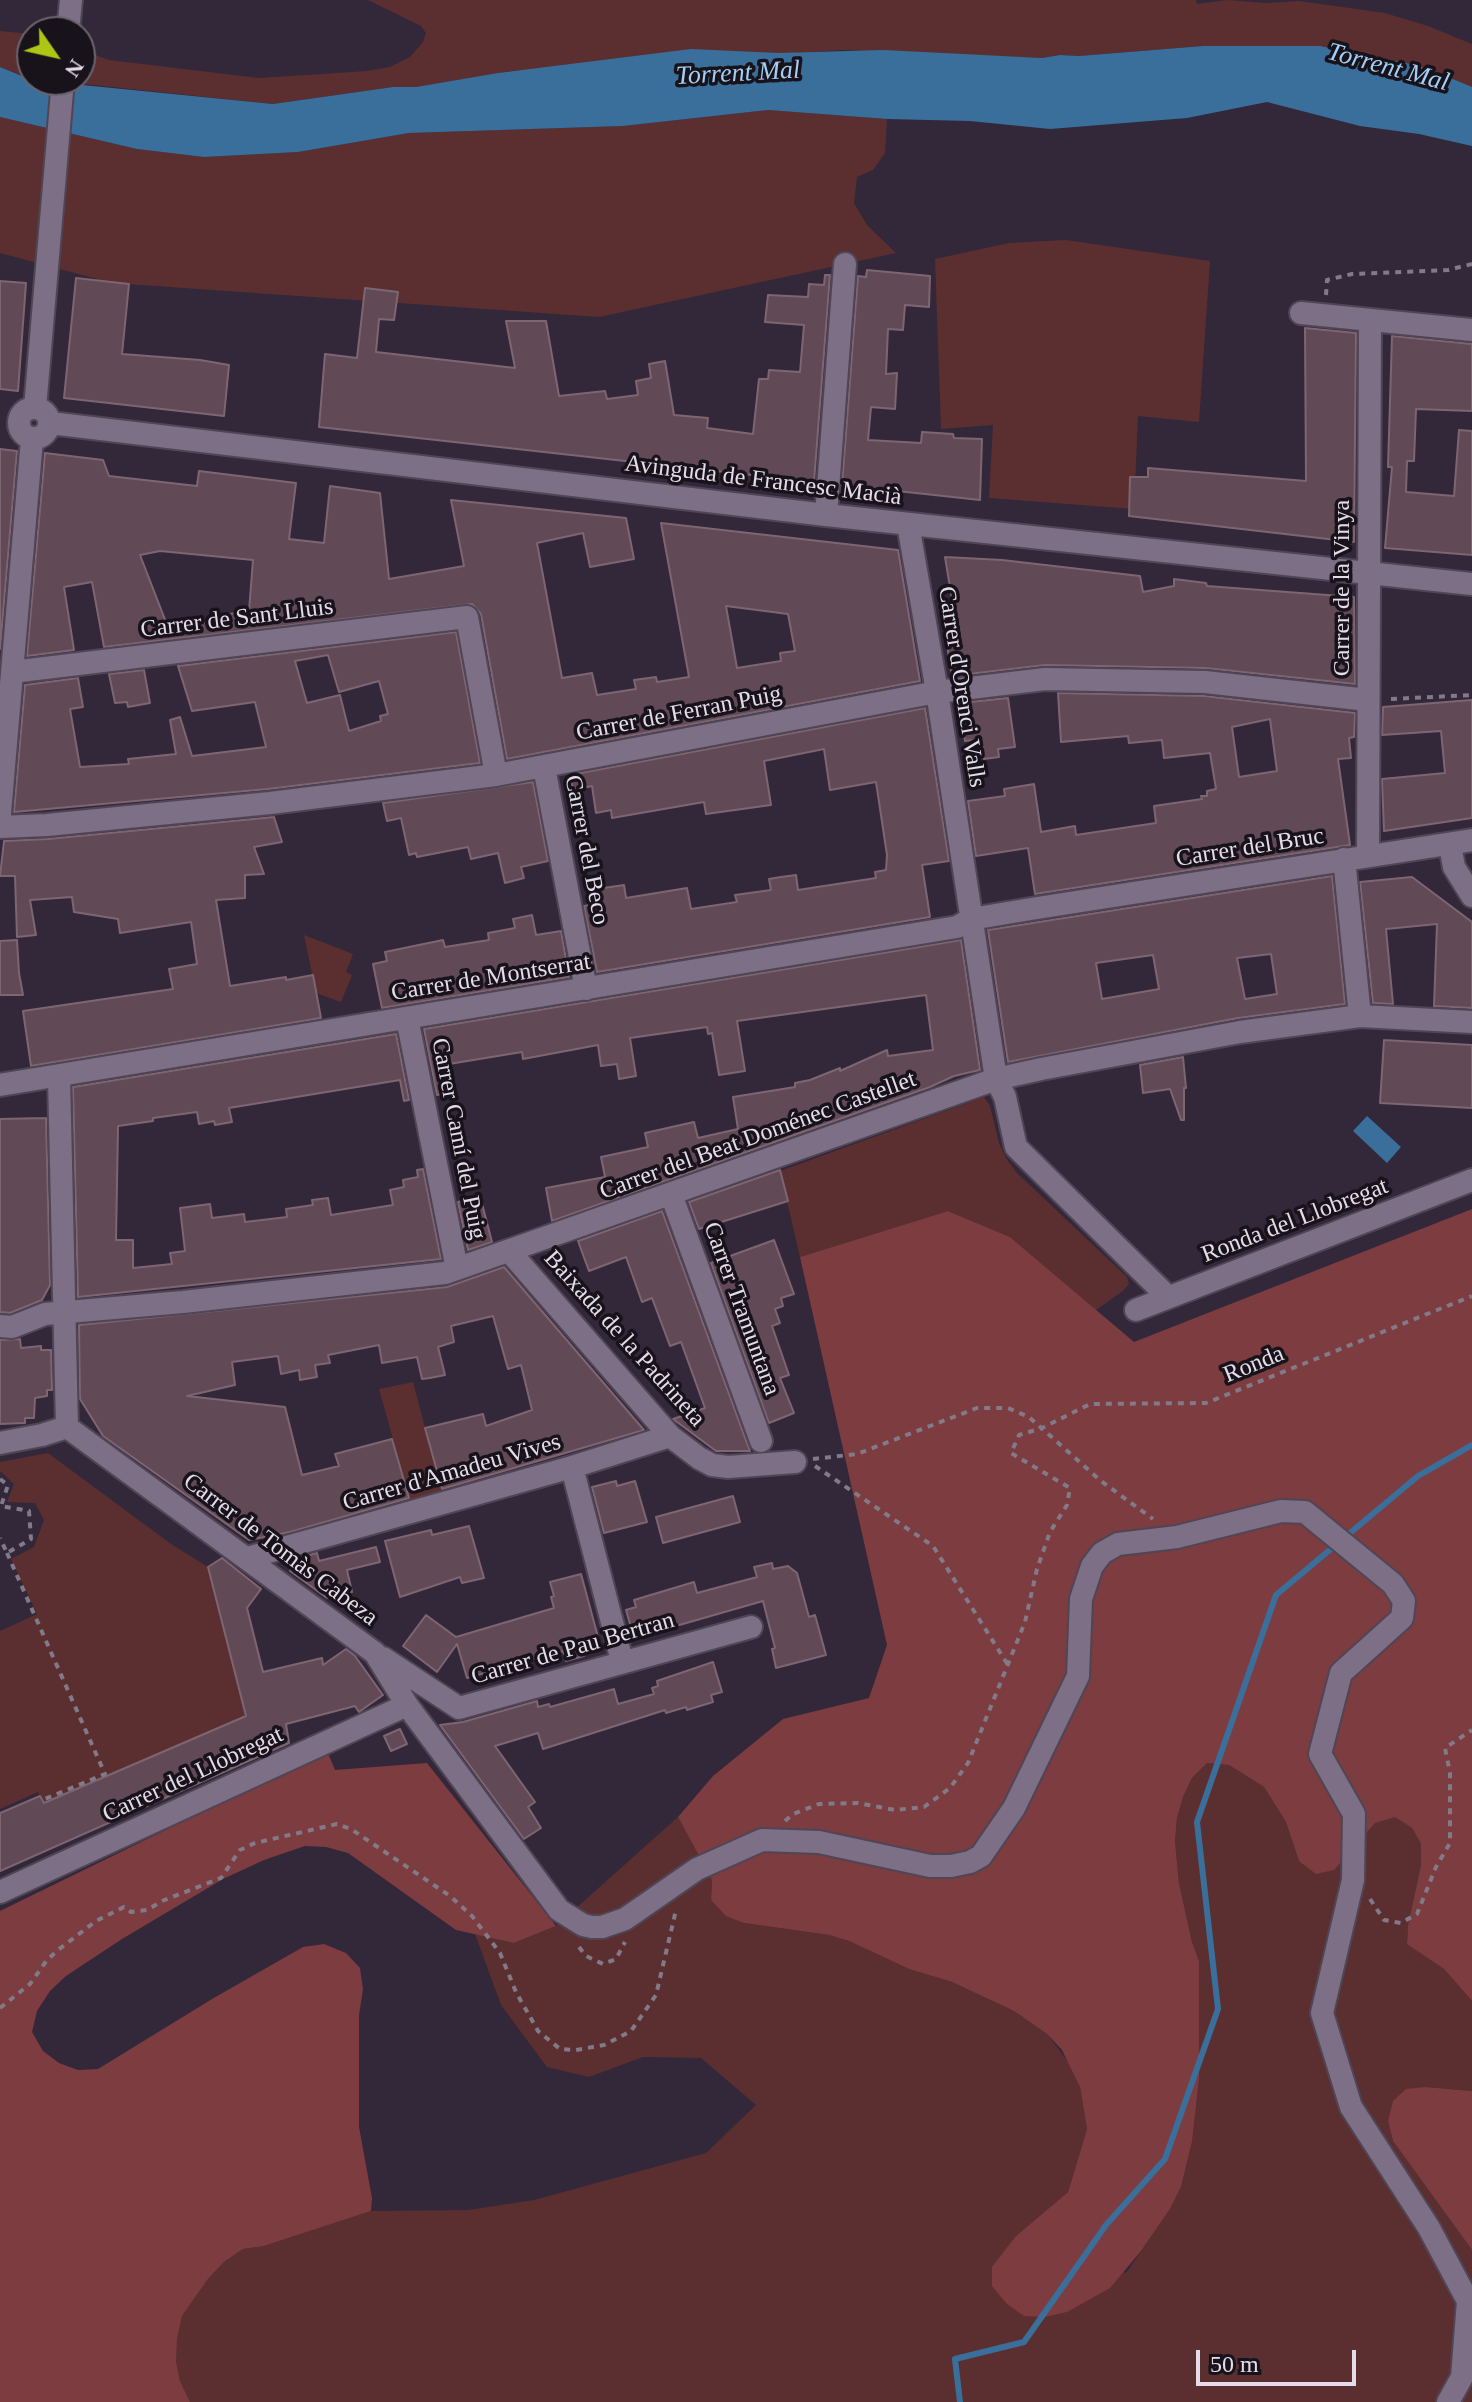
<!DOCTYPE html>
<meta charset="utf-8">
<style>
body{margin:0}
#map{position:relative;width:1472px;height:2402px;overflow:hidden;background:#33273a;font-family:Georgia,serif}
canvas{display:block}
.north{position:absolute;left:16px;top:16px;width:80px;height:80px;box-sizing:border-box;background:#18131b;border:2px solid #6a646d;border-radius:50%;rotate:124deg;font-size:22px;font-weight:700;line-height:32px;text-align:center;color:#e4dde9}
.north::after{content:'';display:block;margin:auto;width:28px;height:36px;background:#abc614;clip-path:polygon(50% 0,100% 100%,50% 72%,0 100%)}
.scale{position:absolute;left:1196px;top:2350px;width:160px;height:36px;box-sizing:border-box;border:4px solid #e4dde9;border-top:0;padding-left:10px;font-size:24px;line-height:28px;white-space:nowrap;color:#e4dde9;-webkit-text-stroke:6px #18131b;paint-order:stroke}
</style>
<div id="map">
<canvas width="1472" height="2402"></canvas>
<div class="north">N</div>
<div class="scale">50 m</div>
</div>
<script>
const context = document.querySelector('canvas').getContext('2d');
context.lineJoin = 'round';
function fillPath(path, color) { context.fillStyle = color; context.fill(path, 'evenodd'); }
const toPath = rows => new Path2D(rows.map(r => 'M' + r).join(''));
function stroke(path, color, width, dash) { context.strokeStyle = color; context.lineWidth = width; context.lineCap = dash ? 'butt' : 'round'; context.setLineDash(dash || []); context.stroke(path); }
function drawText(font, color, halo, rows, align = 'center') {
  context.font = font + ' Georgia,serif'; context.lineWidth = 7; context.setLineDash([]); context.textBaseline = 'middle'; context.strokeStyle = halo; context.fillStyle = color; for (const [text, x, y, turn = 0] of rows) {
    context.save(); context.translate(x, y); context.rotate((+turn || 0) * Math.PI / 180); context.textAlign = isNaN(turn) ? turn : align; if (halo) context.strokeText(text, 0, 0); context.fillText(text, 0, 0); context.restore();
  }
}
const green = toPath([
 [368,0,1196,0,1197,4,1227,0,1266,3,1299,1,1385,13,1428,26,1472,44,1472,87,1416,65,1320,46,1203,46,1079,56,1060,55,1042,58,842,50,511,71,416,87,393,87,273,104,45,80,80,80,80,50,109,60,259,78,367,71,390,67,410,57,423,42,426,33,421,26],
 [0,31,32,34,32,79,0,67],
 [768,110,887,119,885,153,873,170,857,177,854,203,867,225,896,253,599,317,112,283,0,253,0,117,137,149,204,157,298,152,409,133,623,126],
 [1066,240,1210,261,1199,422,1138,416,1134,509,989,498,993,425,941,429,935,259,1009,243],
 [304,935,353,954,346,972,352,975,341,1002,316,993],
 [984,1097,990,1106,999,1143,1006,1158,1016,1172,1127,1277,1129,1284,1123,1291,1096,1310,1010,1237,948,1211,800,1257,780,1171],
 [413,1382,442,1492,410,1500,379,1389],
 [48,1453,171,1544,208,1567,246,1716,46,1802,43,1803,38,1792,0,1809,0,1631,37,1614,11,1559,34,1547,44,1520,35,1503,7,1502,14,1484,0,1471,0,1462],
 [1207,1763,1229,1765,1264,1787,1286,1822,1299,1861,1361,1837,1375,1823,1395,1816,1412,1828,1421,1844,1421,1865,1408,1925,1407,1943,1444,1969,1472,2001,1472,2091,1426,2087,1388,2121,1393,2141,1472,2250,1472,2402,190,2402,180,2381,176,2361,176,2338,182,2316,208,2279,224,2262,243,2249,264,2246,371,2211,468,2210,534,2200,706,2153,756,2105,701,2058,643,2057,589,2077,547,2067,501,2005,475,1934,514,1943,556,1926,678,1817,712,1880,711,1900,744,1923,829,1935,849,1941,909,1969,952,1982,1014,2011,1047,2034,1073,2068,1080,2087,1087,2129,1068,2192,1016,2236,1126,2273,1170,2209,1181,2187,1192,2142,1199,2081,1199,1961,1192,1942,1179,1883,1175,1841,1177,1818,1183,1797,1192,1778]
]);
const forest = toPath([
 [1472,1209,1472,2001,1444,1969,1407,1944,1408,1925,1421,1865,1421,1844,1412,1828,1395,1817,1375,1823,1334,1870,1316,1874,1299,1861,1286,1822,1264,1787,1229,1765,1207,1763,1192,1778,1183,1797,1177,1818,1175,1841,1179,1883,1192,1942,1199,1961,1199,2080,1192,2142,1181,2187,1170,2209,1141,2251,1110,2288,1067,2312,1044,2317,1024,2316,1007,2304,992,2286,992,2267,1016,2236,1068,2192,1087,2129,1080,2087,1062,2050,1047,2034,1014,2011,952,1982,909,1969,849,1941,829,1935,744,1923,726,1916,711,1900,712,1880,678,1817,713,1776,783,1719,869,1698,887,1645,800,1257,948,1211,1010,1237,1134,1342],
 [327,1751,335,1770,427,1763,556,1926,514,1943,456,1930,348,1853,326,1847,305,1846,264,1860,223,1879,122,1939,66,1976,50,1991,37,2011,32,2032,43,2051,59,2063,78,2070,98,2069,212,1999,303,1947,324,1944,346,1953,360,1968,363,1989,359,2015,359,2127,372,2198,371,2211,264,2246,243,2249,224,2262,208,2279,182,2316,177,2338,176,2361,180,2381,190,2402,0,2402,0,1911],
 [1426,2087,1472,2091,1472,2250,1393,2141,1388,2121,1393,2101,1406,2089]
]);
const water = toPath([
 [1203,46,1320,46,1416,65,1436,72,1472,87,1472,146,1419,134,1360,126,1267,102,1187,118,1050,129,970,121,887,119,768,110,623,126,409,133,298,152,204,157,137,149,0,117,0,67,32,80,273,104,393,87,416,87,498,73,691,49,778,53,883,50,1042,58,1060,55,1079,56],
 [1367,1116,1401,1147,1387,1163,1353,1131]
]);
const stream = toPath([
 [960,2402,955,2359,1024,2342,1106,2225,1165,2159,1218,2009,1197,1822,1276,1595,1418,1476,1472,1445]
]);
const building = toPath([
 [867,270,930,276,929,307,905,305,903,330,888,329,886,374,897,373,895,409,871,407,868,440,921,443,922,432,953,434,954,438,982,439,980,500,842,485,858,276,866,277,867,270],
 [825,275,830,275,814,482,319,427,325,354,357,358,365,288,398,292,394,320,379,319,376,352,515,368,506,321,546,321,559,396,605,391,607,399,638,395,636,381,651,378,649,364,665,361,674,415,708,418,707,428,753,434,759,379,768,379,769,370,800,372,804,325,765,322,768,295,808,297,809,284,824,285,825,275],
 [76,278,129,284,122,354,200,360,229,365,224,416,64,398,76,278],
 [0,281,26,283,18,391,0,389,0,281],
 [1305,328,1356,333,1354,542,1129,516,1130,477,1148,477,1148,468,1306,481,1305,328],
 [1392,336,1472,344,1472,411,1416,409,1414,461,1407,461,1406,492,1454,496,1459,430,1472,431,1472,555,1385,548,1392,467,1388,467,1392,336],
 [0,449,17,451,0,649,0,449],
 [45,453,103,460,109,476,197,486,199,471,296,483,289,539,324,543,330,486,380,493,389,579,464,566,451,500,626,518,634,559,590,567,583,533,537,543,562,678,592,673,597,695,636,689,634,680,656,677,657,682,689,677,661,523,898,550,920,681,507,759,481,614,472,604,104,647,92,582,64,587,74,650,27,656,45,453],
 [160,551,253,560,249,611,209,617,209,621,171,635,140,555,160,551],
 [726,606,788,614,795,651,780,653,781,661,737,668,726,606],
 [945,557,1002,560,1140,576,1143,592,1174,586,1174,579,1206,583,1207,586,1354,597,1355,684,1205,668,1045,665,952,676,945,632,957,630,945,557],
 [456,632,480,763,268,789,14,812,25,685,78,678,83,707,70,709,80,767,129,764,128,759,176,754,170,720,180,717,192,756,266,747,255,702,192,711,178,666,456,632],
 [328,655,339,692,379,681,388,714,380,716,381,721,349,731,340,695,307,703,295,661,328,655],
 [144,670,150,703,128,707,127,702,115,703,109,674,144,670],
 [1058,693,1204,696,1355,713,1354,737,1349,738,1351,758,1338,759,1350,845,1035,894,1028,848,976,856,968,801,1005,796,1004,789,1034,784,1041,832,1075,826,1076,835,1156,823,1154,806,1202,799,1201,796,1207,796,1207,791,1216,789,1210,753,1164,758,1162,740,1129,743,1128,736,1061,742,1058,693],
 [1270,719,1277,771,1239,777,1232,727,1270,719],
 [1008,698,1015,747,998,749,999,757,984,759,981,739,965,741,960,703,1008,698],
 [1472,700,1472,818,1384,831,1382,779,1445,773,1441,731,1382,735,1383,707,1472,700],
 [925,708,949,861,922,865,930,917,597,972,584,906,600,903,597,889,624,885,626,898,687,888,691,909,737,902,735,895,771,890,769,879,781,877,796,875,798,890,876,878,875,872,886,870,887,855,876,782,830,790,824,749,764,761,771,805,706,814,704,802,612,818,611,810,596,813,592,786,573,790,570,775,925,708],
 [533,782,548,861,521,867,524,878,505,883,498,853,471,859,468,847,417,857,416,853,409,855,401,818,387,821,383,803,533,782],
 [274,817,282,842,254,847,264,874,245,875,245,898,216,900,230,986,286,977,286,980,313,975,321,1018,31,1066,23,1011,173,989,169,969,197,964,191,922,120,933,118,919,74,912,72,897,30,900,36,935,17,937,15,876,0,876,4,841,48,839,274,817],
 [1332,876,1345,1004,1238,1018,1008,1062,988,930,1332,876],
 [1271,954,1277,994,1245,999,1237,958,1271,954],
 [1153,955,1159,989,1102,999,1096,963,1153,955],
 [1412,877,1472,922,1472,1008,1434,1006,1437,924,1386,929,1393,1004,1373,1003,1360,882,1412,877],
 [532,915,536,935,561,931,569,977,382,1008,373,964,387,961,385,952,443,940,445,947,489,940,488,933,515,928,513,919,532,915],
 [17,940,19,973,23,995,0,995,0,941,17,940],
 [961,940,980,1070,954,1076,930,1087,552,1221,546,1188,605,1177,601,1157,648,1147,645,1133,694,1122,698,1138,738,1129,733,1097,795,1087,795,1083,810,1080,840,1068,840,1071,887,1050,888,1056,933,1050,926,995,737,1021,745,1071,719,1075,712,1033,708,1034,707,1027,630,1038,636,1076,619,1079,617,1064,601,1066,598,1045,523,1059,522,1052,449,1064,451,1076,438,1078,442,1094,437,1095,424,1029,961,940],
 [396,1034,409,1100,404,1101,400,1080,229,1108,232,1122,215,1125,214,1121,199,1124,197,1112,153,1118,153,1121,118,1126,116,1240,133,1240,133,1268,172,1264,170,1253,185,1251,180,1208,210,1204,212,1218,244,1214,245,1222,287,1217,286,1209,313,1205,312,1200,328,1198,331,1215,393,1205,390,1190,404,1187,403,1180,418,1177,417,1170,423,1169,441,1259,78,1297,73,1087,396,1034],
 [1384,1040,1472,1045,1472,1108,1380,1103,1384,1040],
 [1183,1057,1186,1088,1184,1088,1184,1120,1181,1120,1170,1089,1143,1093,1140,1065,1183,1057],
 [46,1118,50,1285,42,1300,10,1313,0,1312,0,1119,46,1118],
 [780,1170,788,1201,699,1229,689,1202,780,1170],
 [480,1196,492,1242,468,1250,458,1202,480,1196],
 [662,1211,748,1446,750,1451,716,1451,673,1419,705,1408,681,1342,670,1346,652,1298,642,1302,626,1257,589,1271,578,1241,662,1211],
 [774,1240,794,1294,781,1298,783,1306,775,1309,780,1323,772,1326,789,1375,780,1378,794,1413,769,1423,711,1263,774,1240],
 [504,1267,644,1430,442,1489,425,1428,483,1414,486,1426,532,1410,521,1365,508,1369,493,1316,451,1326,454,1342,438,1347,445,1375,430,1378,422,1379,417,1357,382,1363,379,1345,328,1355,330,1363,315,1365,317,1377,300,1380,299,1370,281,1374,278,1356,232,1362,235,1385,187,1396,285,1407,302,1475,339,1466,335,1454,392,1439,409,1498,290,1532,249,1540,103,1436,80,1399,79,1325,447,1287,504,1267],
 [20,1339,21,1348,41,1346,41,1350,51,1350,52,1390,47,1390,47,1396,35,1398,34,1418,25,1418,25,1423,0,1424,0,1340,20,1339],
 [616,1481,617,1486,635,1481,647,1522,604,1533,592,1487,616,1481],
 [733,1496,740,1522,663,1543,656,1517,733,1496],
 [469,1526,484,1578,462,1583,460,1577,400,1597,385,1541,431,1530,432,1535,469,1526],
 [376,1547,380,1562,347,1570,352,1592,327,1598,290,1571,292,1560,317,1553,319,1561,376,1547],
 [222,1558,261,1589,247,1608,263,1672,322,1658,323,1665,346,1649,355,1656,383,1695,359,1712,355,1706,286,1724,289,1743,0,1871,0,1813,40,1796,44,1803,246,1716,208,1567,222,1558],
 [772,1563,773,1569,788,1566,797,1573,809,1617,815,1615,826,1655,776,1668,772,1649,775,1648,763,1601,634,1638,626,1610,636,1607,634,1600,694,1582,697,1593,757,1577,754,1567,772,1563],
 [581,1574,601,1648,583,1653,584,1656,566,1661,563,1651,467,1678,457,1644,437,1672,403,1646,426,1615,456,1637,554,1608,551,1597,554,1596,550,1582,581,1574],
 [713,1662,722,1692,711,1695,713,1702,687,1710,686,1707,666,1713,665,1710,543,1749,538,1733,495,1746,535,1802,528,1807,541,1828,524,1839,440,1725,463,1722,537,1701,538,1707,549,1704,550,1707,614,1689,618,1704,654,1694,652,1688,658,1686,657,1681,713,1662],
 [400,1729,407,1744,391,1751,384,1736,400,1729]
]);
const path = toPath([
 [1326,295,1327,280,1352,274,1448,270,1472,264],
 [1391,699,1472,695],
 [813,1459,857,1454,977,1408,1008,1408,1029,1417,1101,1481,1153,1519],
 [815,1466,933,1546,1008,1665],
 [0,1479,8,1485,1,1506,29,1511,31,1539,7,1553,0,1538],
 [7,1553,105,1774,45,1799,46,1802],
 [785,1821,793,1814,819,1804,858,1803,895,1810,924,1807,950,1788,968,1763,1025,1622,1037,1569,1050,1532,1067,1505,1070,1488,1011,1453,1019,1435,1042,1428,1090,1404,1206,1403,1472,1296],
 [1370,1899,1384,1920,1401,1923,1417,1914,1436,1867,1450,1843,1450,1773,1445,1748,1472,1730],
 [579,1947,586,1956,603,1964,616,1959,625,1942],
 [0,2008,30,1984,47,1960,58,1950,96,1921,124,1907,131,1912,147,1910,162,1901,221,1878,240,1850,255,1843,337,1824,351,1829,450,1896,472,1916,500,1953,516,1992,538,2031,560,2049,576,2050,604,2045,631,2031,656,1995,676,1910]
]);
const minor = toPath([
 [68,32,71,0],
 [1301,313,1472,330],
 '19 423a15 15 0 1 1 30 0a15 15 0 1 1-30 0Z',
 [35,408,63,80],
 [50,423,826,515,1472,584],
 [826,515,845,264],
 [908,524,937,692,996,1079,1005,1097,1016,1147,1168,1297],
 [12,672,467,617,496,775],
 [544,767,586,989],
 [0,813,32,439],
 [0,827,47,825,270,803,496,775,937,692,1045,679,1205,682,1368,700],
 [1450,845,1454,867,1472,896],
 [1368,855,1370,321],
 [1344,859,1360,1016],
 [407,1018,457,1269],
 [59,1076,67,1427],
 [0,1085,957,927,971,919,1037,908,1472,840],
 [671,1194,761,1441],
 [510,1252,670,1436,699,1458,712,1465,728,1467,795,1462],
 [1136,1310,1472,1180],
 [0,1326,12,1327,45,1314,183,1302,445,1273,996,1079,1041,1069,1240,1032,1360,1016,1472,1022],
 [67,1427,375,1653,407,1705,559,1910,583,1925,592,1927,602,1927,625,1919,697,1869,762,1840,819,1842,930,1866,951,1866,970,1862,981,1856,1014,1808,1078,1676,1081,1599,1092,1566,1102,1553,1118,1544,1177,1537,1281,1511,1305,1512,1393,1584,1404,1601,1402,1618,1341,1673,1320,1754,1354,1814,1353,1880,1322,2013,1351,2107,1429,2228,1468,2301,1462,2377,1448,2402],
 [0,1443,42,1435,67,1427],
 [572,1467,622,1661],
 [247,1558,572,1467,670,1436],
 [383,1658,459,1708,751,1627],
 [0,1892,407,1705]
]);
const streetNames = [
 ["Avinguda de Francesc Macià",763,481,7],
 ["Carrer de la Vinya",1343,588,-90],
 ["Carrer de Sant Lluis",237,619,-7],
 ["Carrer d'Orenci Valls",961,687,81],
 ["Carrer de Ferran Puig",679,714,-11],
 ["Carrer del Bruc",1250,848,-9],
 ["Carrer del Beco",586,850,79],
 ["Carrer de Montserrat",491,978,-9],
 ["Carrer del Beat Doménec Castellet",758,1136,-20],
 ["Carrer Camí del Puig",458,1139,79],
 ["Ronda del Llobregat",1295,1221,-21],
 ["Carrer Tramuntana",741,1309,70],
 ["Baixada de la Padrineta",624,1339,48],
 ["Ronda",1254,1365,-22],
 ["Carrer d'Amadeu Vives",452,1473,-16],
 ["Carrer de Tomàs Cabeza",280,1550,37],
 ["Carrer de Pau Bertran",573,1649,-16],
 ["Carrer del Llobregat",193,1775,-25]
];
const waterNames = [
 ["Torrent Mal",1388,68,15],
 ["Torrent Mal",738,74,-3]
];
fillPath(green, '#5b2f30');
fillPath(forest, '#7d3c3f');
fillPath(water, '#3a6f9b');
stroke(stream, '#3a6f9b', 6);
fillPath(building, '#614956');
stroke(building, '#7e6572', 2);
stroke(minor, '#4f4555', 26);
stroke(path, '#827989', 4, [6, 6]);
stroke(minor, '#7d6f86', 22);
drawText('24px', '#e4dde9', '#18131b', streetNames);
drawText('italic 26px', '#a2cff5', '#18131b', waterNames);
</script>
